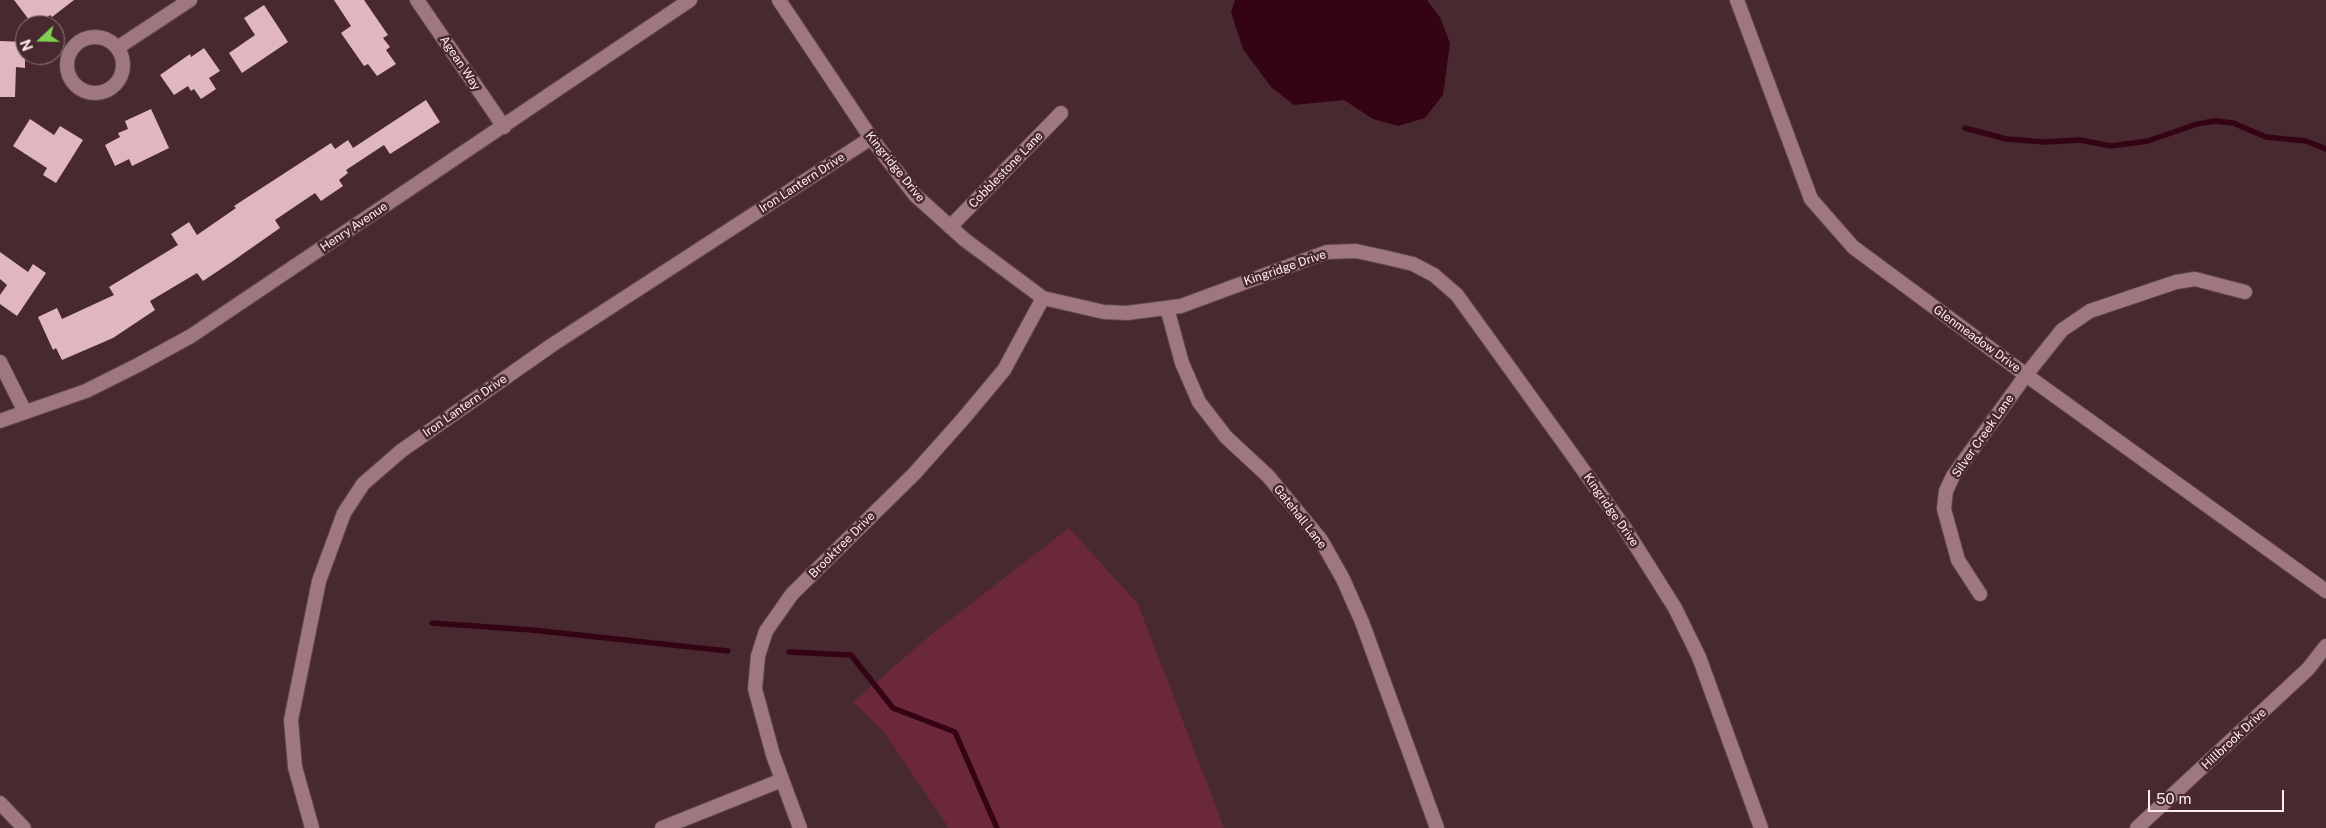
<!DOCTYPE html>
<style>
body{margin:0}
#map{position:relative;width:2326px;height:828px;overflow:hidden;background:#492930;font-family:"Public Sans",sans-serif}
canvas{display:block}
.north{position:absolute;left:15px;top:15px;width:50px;height:50px;box-sizing:border-box;background:#492930;border:1px solid #91777d;border-radius:50%;rotate:249deg;font-size:14px;font-weight:700;line-height:20px;text-align:center;color:#feedf0}
.north::after{content:'';display:block;margin:auto;width:18px;height:22px;background:#80d051;clip-path:polygon(50% 0,100% 100%,50% 72%,0 100%)}
.scale{position:absolute;left:2148px;top:790px;width:136px;height:22px;box-sizing:border-box;border:2px solid #feedf0;border-top:0;padding-left:6px;font-size:15px;line-height:18px;white-space:nowrap;color:#feedf0;-webkit-text-stroke:4px #492930;paint-order:stroke}
</style>
<div id="map">
<canvas width="2326" height="828"></canvas>
<div class="north">N</div>
<div class="scale">50 m</div>
</div>
<script>
const context = document.querySelector('canvas').getContext('2d');
context.lineJoin = 'round';
function fillPath(path, color) { context.fillStyle = color; context.fill(path, 'evenodd'); }
const toPath = rows => new Path2D(rows.map(r => 'M' + r).join(''));
function stroke(path, color, width, dash) { context.strokeStyle = color; context.lineWidth = width; context.lineCap = dash ? 'butt' : 'round'; context.setLineDash(dash || []); context.stroke(path); }
function drawText(font, color, halo, rows, align = 'center') {
  context.font = font + ' "Public Sans",sans-serif'; context.lineWidth = 5; context.setLineDash([]); context.textBaseline = 'middle'; context.strokeStyle = halo; context.fillStyle = color; for (const [text, x, y, turn = 0] of rows) {
    context.save(); context.translate(x, y); context.rotate((+turn || 0) * Math.PI / 180); context.textAlign = isNaN(turn) ? turn : align; if (halo) context.strokeText(text, 0, 0); context.fillText(text, 0, 0); context.restore();
  }
}
const green = toPath([
 [1069,528,1138,604,1224,828,949,828,883,731,853,702,933,633]
]);
const water = toPath([
 [1235,0,1427,0,1440,17,1450,43,1443,95,1425,118,1398,126,1373,119,1344,100,1294,105,1271,87,1243,49,1231,12]
]);
const stream = toPath([
 [1965,128,2006,139,2045,142,2080,140,2111,146,2148,141,2197,124,2215,121,2233,123,2266,137,2306,141,2326,149],
 [432,623,532,630,728,651],
 [789,652,851,655,893,708,955,732,997,828]
]);
const building = toPath([
 [14,0,74,0,52,17,50,15,36,25,33,25],
 [334,0,364,0,388,35,383,38,390,47,386,50,396,64,377,76,368,64,364,66,341,33,351,26],
 [264,5,288,42,242,73,229,53,255,35,244,18],
 [0,41,25,42,25,68,16,67,15,97,0,97],
 [204,48,220,71,209,78,216,89,201,99,194,89,191,91,188,86,174,95,160,75,190,54,191,57],
 [426,100,440,122,390,154,384,145,346,170,348,173,339,180,343,186,321,201,315,193,275,220,280,228,230,263,203,281,197,273,150,301,155,310,113,338,62,360,56,348,53,350,38,317,57,308,62,319,114,295,109,287,178,245,171,234,189,222,197,235,236,208,234,206,331,143,335,149,348,140,353,148],
 [151,109,169,148,132,166,129,159,115,166,105,145,120,137,118,133,128,129,125,121],
 [30,119,54,135,60,126,83,140,56,183,43,175,47,168,13,146],
 [0,252,28,272,33,264,46,273,17,316,0,304,0,295,7,285,0,279]
]);
const minor = toPath([
 [417,0,504,127],
 [779,0,871,138,915,195,965,240,1043,298,1104,312,1127,313,1181,306,1327,252,1356,251,1388,258,1413,264,1434,275,1457,295,1566,446,1624,527,1675,608,1699,657,1761,828],
 [1737,0,1811,199,1853,247,2026,375,2326,591],
 '67 65a28 28 0 1 1 56 0a28 28 0 1 1-56 0Z',
 [117,48,190,0],
 [950,227,1061,113],
 [1167,308,1182,363,1199,402,1226,437,1268,476,1321,540,1343,579,1362,622,1437,828],
 [0,362,25,412],
 [1980,594,1958,560,1944,509,1946,491,1953,476,2026,375,2062,330,2090,311,2176,282,2195,279,2245,292],
 [0,803,24,828],
 [312,828,295,767,291,720,319,581,344,513,363,484,401,451,552,345,871,138],
 [662,828,782,780],
 [800,828,773,755,755,689,758,656,766,631,792,594,914,474,963,419,1004,370,1043,298],
 [2137,828,2308,669,2326,646]
]);
const tertiary = toPath([
 [0,421,86,391,138,365,191,336,690,0]
]);
const streetNames = [
 ["Agean Way",460,63,56],
 ["Kingridge Drive",895,167,51],
 ["Cobblestone Lane",1006,170,-46],
 ["Iron Lantern Drive",802,183,-33],
 ["Henry Avenue",354,227,-34],
 ["Kingridge Drive",1285,268,-19],
 ["Glenmeadow Drive",1977,339,36],
 ["Iron Lantern Drive",465,406,-35],
 ["Silver Creek Lane",1983,436,-55],
 ["Kingridge Drive",1611,510,55],
 ["Gatehall Lane",1300,517,52],
 ["Brooktree Drive",842,545,-45],
 ["Hillbrook Drive",2234,739,-43]
];
fillPath(green, '#6a283a');
fillPath(water, '#350414');
stroke(stream, '#350414', 5.5);
fillPath(building, '#e0b7be');
stroke(minor, '#5f454c', 16);
stroke(tertiary, '#5f454c', 16);
stroke(minor, '#9e777f', 14);
stroke(tertiary, '#9e777f', 14);
drawText('12px', '#feedf0', '#492930', streetNames);
</script>
